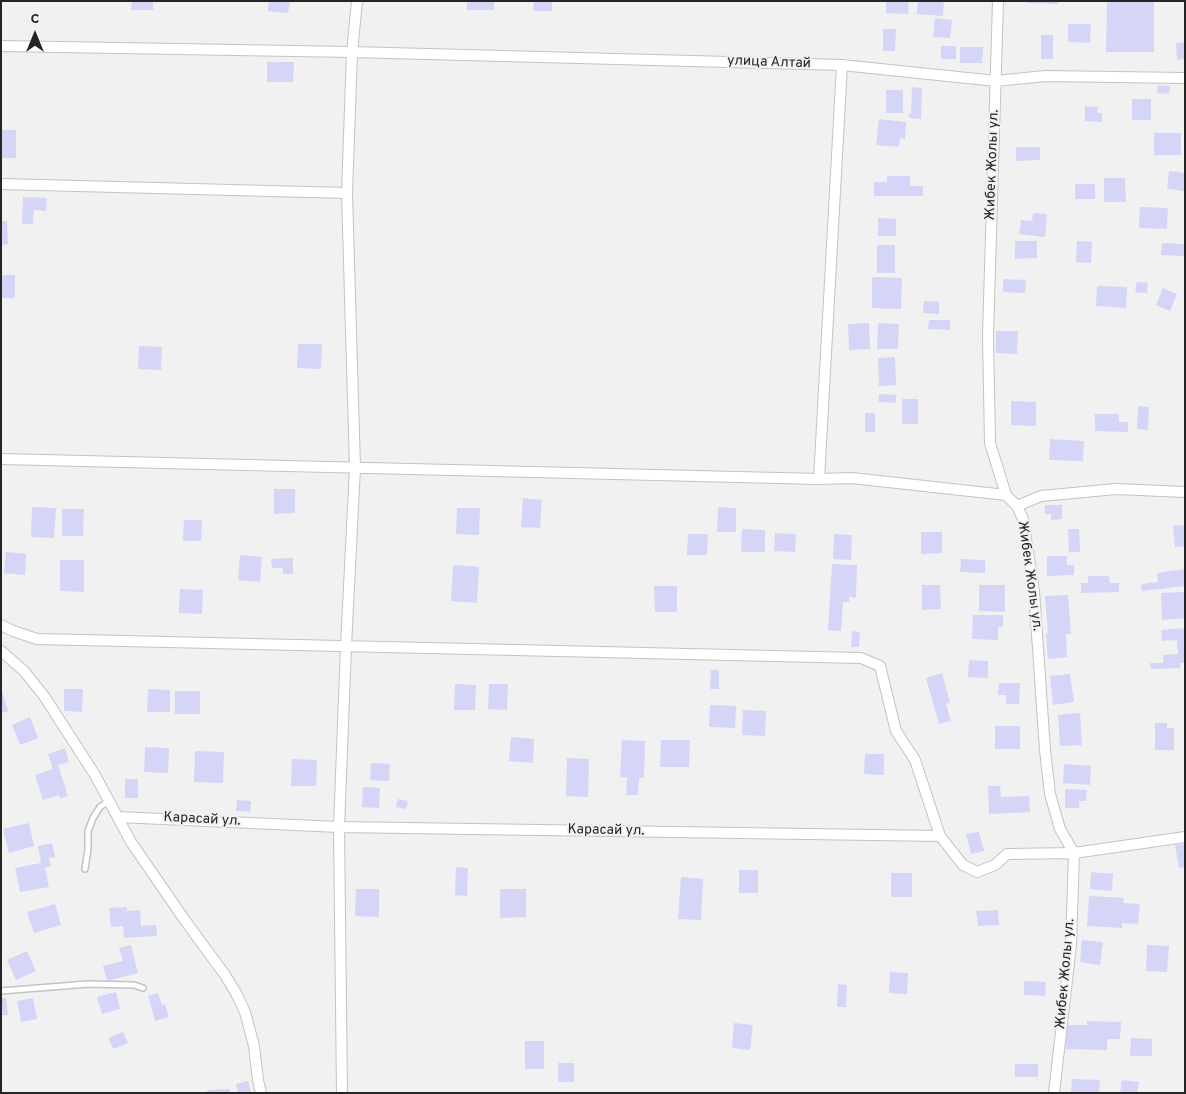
<!DOCTYPE html>
<meta charset="utf-8">
<style>
body{margin:0}
#map{position:relative;width:1186px;height:1094px;overflow:hidden;background:#f1f1f2;font-family:Overpass,sans-serif}
canvas{display:block}
.frame{position:absolute;inset:0;border:2px solid #252525;pointer-events:none}
.north{position:absolute;left:10px;top:10px;width:50px;height:50px;-webkit-text-stroke:4px #f1f1f2;paint-order:stroke;rotate:0deg;font-size:14px;font-weight:700;line-height:20px;text-align:center;color:#252525}
.north::after{content:'';display:block;margin:auto;width:18px;height:22px;background:#252525;clip-path:polygon(50% 0,100% 100%,50% 72%,0 100%)}
</style>
<div id="map">
<canvas width="1186" height="1094"></canvas>
<div class="frame"></div>
<div class="north">С</div>
</div>
<script>
const context = document.querySelector('canvas').getContext('2d');
context.lineJoin = 'round';
function fillPath(path, color) { context.fillStyle = color; context.fill(path, 'evenodd'); }
const toPath = rows => new Path2D(rows.map(r => 'M' + r).join(''));
function stroke(path, color, width, dash) { context.strokeStyle = color; context.lineWidth = width; context.lineCap = dash ? 'butt' : 'round'; context.setLineDash(dash || []); context.stroke(path); }
function drawText(font, color, halo, rows, align = 'center') {
  context.font = font + ' Overpass,sans-serif'; context.lineWidth = 4; context.setLineDash([]); context.textBaseline = 'middle'; context.strokeStyle = halo; context.fillStyle = color; for (const [text, x, y, turn = 0] of rows) {
    context.save(); context.translate(x, y); context.rotate((+turn || 0) * Math.PI / 180); context.textAlign = isNaN(turn) ? turn : align; if (halo) context.strokeText(text, 0, 0); context.fillText(text, 0, 0); context.restore();
  }
}
const building = toPath([
 [132,1,153,1,153,10,131,10],
 [269,1,290,1,288,13,268,11],
 [467,1,494,1,494,10,467,10],
 [534,1,552,1,552,11,533,11],
 [886,1,909,1,908,14,886,13],
 [918,1,944,1,943,16,917,14],
 [1027,1,1058,1,1058,4,1027,3],
 [1107,1,1154,1,1154,52,1106,52],
 [935,18,952,20,950,38,933,37],
 [1068,24,1091,24,1090,43,1068,42],
 [883,29,896,29,895,51,883,51],
 [1041,35,1053,35,1053,59,1041,59],
 [1185,42,1185,59,1177,60,1176,43],
 [941,46,956,46,956,59,941,59],
 [960,47,983,47,982,63,960,63],
 [267,62,294,62,293,82,267,82],
 [1158,85,1170,86,1169,94,1157,93],
 [912,87,922,88,921,119,909,118,909,113,911,114],
 [886,90,903,90,903,113,886,113],
 [1132,99,1151,99,1151,120,1132,120],
 [1085,106,1098,107,1097,113,1102,113,1102,122,1085,121],
 [879,119,906,122,905,139,900,138,899,147,876,145],
 [1,130,16,130,16,158,1,158],
 [1154,133,1181,133,1181,155,1154,155],
 [1016,147,1040,147,1040,160,1016,161],
 [1169,171,1185,173,1185,191,1167,189],
 [887,176,910,176,910,186,923,186,923,196,874,196,874,182,887,182],
 [1104,178,1125,178,1126,202,1104,202],
 [1075,184,1095,184,1095,199,1075,199],
 [23,197,47,198,46,211,34,210,33,224,22,224],
 [1140,207,1168,208,1167,229,1139,228],
 [1033,213,1047,214,1045,237,1019,234,1021,220,1032,221],
 [878,218,896,219,896,236,878,236],
 [1,221,7,221,8,244,1,245],
 [1015,241,1037,241,1037,258,1015,259],
 [1077,241,1092,242,1091,263,1076,262],
 [1162,243,1185,244,1185,256,1161,255],
 [877,245,895,245,895,273,877,273],
 [1,275,15,275,15,298,1,298],
 [872,277,902,278,901,309,872,308],
 [1003,279,1026,280,1025,293,1003,292],
 [1137,282,1148,283,1147,293,1135,292],
 [1097,286,1127,287,1126,308,1096,306],
 [1163,288,1177,294,1170,311,1156,305],
 [924,301,939,302,939,314,923,313],
 [929,320,950,320,950,330,928,329],
 [869,323,870,349,849,350,848,324],
 [878,323,899,324,898,349,877,349],
 [996,331,1018,331,1017,354,996,353],
 [298,344,322,344,321,369,297,368],
 [139,346,162,347,161,370,138,369],
 [895,357,896,385,879,386,878,358],
 [879,394,896,395,896,403,879,402],
 [902,399,918,399,918,424,902,424],
 [1011,401,1036,402,1036,426,1011,425],
 [1138,406,1149,407,1148,430,1137,429],
 [865,413,875,413,875,432,865,432],
 [1095,414,1119,414,1119,422,1128,422,1128,432,1095,431],
 [1050,439,1084,441,1083,461,1049,460],
 [274,489,295,489,295,513,274,514],
 [523,498,542,500,540,528,521,527],
 [1045,505,1062,505,1062,519,1051,520,1051,514,1045,514],
 [32,507,56,508,54,538,31,537],
 [718,507,736,508,736,532,717,532],
 [457,508,480,508,479,535,456,534],
 [62,509,84,509,83,536,62,536],
 [184,520,202,520,201,541,183,541],
 [1185,525,1185,546,1175,547,1173,526],
 [742,529,765,530,765,552,741,552],
 [1068,529,1079,529,1080,552,1069,552],
 [921,532,942,532,942,553,921,554],
 [775,533,796,534,795,552,774,551],
 [688,534,708,534,707,555,687,555],
 [834,534,852,535,851,560,833,559],
 [6,552,26,554,25,575,4,573],
 [240,555,262,557,260,582,238,580],
 [1047,556,1067,556,1067,565,1074,565,1074,575,1047,576],
 [293,558,293,574,283,574,283,568,272,568,271,559],
 [961,559,985,560,985,573,960,572],
 [60,560,84,560,84,592,60,591],
 [832,564,857,565,856,598,849,597,849,602,843,602,841,631,828,630],
 [453,565,479,567,477,603,451,601],
 [1185,569,1185,586,1142,591,1141,584,1158,582,1157,573],
 [1088,576,1109,576,1110,583,1119,583,1119,592,1081,593,1081,583,1088,583],
 [922,585,940,585,941,609,922,610],
 [979,585,1005,585,1005,612,979,611],
 [654,586,677,586,677,612,655,612],
 [180,589,203,590,202,614,179,613],
 [1185,592,1185,618,1162,620,1161,593],
 [1068,595,1071,634,1066,634,1067,657,1048,659,1046,633,1048,633,1045,596],
 [973,615,1003,615,1003,627,998,627,998,640,972,639],
 [1185,628,1185,663,1180,663,1181,668,1151,669,1150,663,1163,663,1163,655,1178,654,1177,640,1162,641,1161,630],
 [852,631,860,632,859,647,851,647],
 [969,660,988,661,988,678,968,677],
 [711,670,719,670,719,689,710,689],
 [942,673,950,703,946,704,951,721,939,724,926,678],
 [1070,674,1074,702,1053,705,1050,676],
 [999,683,1020,683,1019,704,1006,704,1006,695,998,695],
 [455,684,476,685,475,710,454,710],
 [489,684,508,684,507,710,488,709],
 [1,688,8,711,1,713],
 [64,689,83,689,82,712,64,711],
 [148,689,170,690,170,712,147,712],
 [175,691,200,691,200,714,175,714],
 [710,705,736,706,735,728,709,727],
 [743,710,766,711,765,736,742,735],
 [1080,713,1082,745,1060,746,1058,715],
 [30,717,38,738,20,745,12,725],
 [1155,723,1167,723,1167,728,1174,728,1174,750,1155,750],
 [995,726,1020,726,1020,749,995,749],
 [511,737,534,739,533,763,509,761],
 [622,740,645,741,644,778,639,778,638,795,626,795,627,778,620,777],
 [661,740,690,740,689,767,660,767],
 [145,747,169,748,168,773,144,772],
 [65,748,69,762,58,765,68,796,60,798,59,795,43,800,35,775,53,769,48,754],
 [195,751,224,752,223,783,194,782],
 [865,754,884,754,884,775,864,774],
 [567,758,589,759,588,797,566,796],
 [292,759,317,760,316,786,291,786],
 [371,763,390,764,389,781,370,780],
 [1064,764,1091,766,1090,785,1063,783],
 [125,779,138,779,138,798,125,798],
 [988,786,1000,786,1001,797,1029,796,1030,812,989,814],
 [363,787,380,788,379,808,362,807],
 [1065,789,1087,790,1086,801,1079,801,1079,808,1065,808],
 [398,799,408,801,406,809,396,807],
 [237,800,251,801,250,812,236,811],
 [29,823,34,846,9,853,3,829],
 [979,832,984,851,971,854,966,834],
 [52,843,55,857,49,858,51,866,45,868,49,887,20,892,15,868,41,863,38,846],
 [1185,844,1185,867,1179,868,1175,845],
 [456,867,468,868,467,896,455,895],
 [739,870,758,870,758,893,739,893],
 [1091,872,1113,874,1112,891,1090,889],
 [891,873,912,873,912,897,891,897],
 [681,877,703,879,701,920,678,919],
 [356,889,379,889,379,917,355,916],
 [500,889,526,889,526,917,500,918],
 [1089,896,1124,898,1123,903,1140,904,1138,924,1122,923,1122,928,1087,926],
 [55,904,61,925,34,933,27,912],
 [127,907,127,911,140,910,141,926,156,925,157,936,124,938,123,926,111,927,109,908],
 [998,910,999,925,978,926,976,911],
 [1082,940,1103,942,1100,965,1080,962],
 [131,945,138,973,107,981,103,966,123,961,119,948],
 [1147,945,1169,946,1167,972,1146,971],
 [27,951,36,971,16,980,7,960],
 [890,972,908,973,907,994,889,993],
 [1024,981,1046,982,1045,996,1024,995],
 [838,984,847,985,846,1007,837,1007],
 [116,992,120,1009,102,1014,97,997],
 [158,993,162,1005,165,1004,169,1017,155,1021,148,996],
 [1,998,6,998,8,1015,1,1015],
 [33,998,37,1019,21,1022,17,1001],
 [1087,1021,1121,1022,1120,1039,1107,1039,1107,1050,1066,1049,1067,1025,1087,1025],
 [734,1023,753,1025,750,1050,732,1048],
 [123,1032,128,1043,113,1049,108,1038],
 [1131,1038,1152,1039,1152,1056,1130,1056],
 [525,1041,544,1041,544,1069,525,1069],
 [558,1063,574,1063,574,1082,558,1082],
 [1015,1064,1038,1064,1038,1077,1015,1077],
 [1072,1079,1100,1080,1099,1093,1071,1093],
 [1122,1080,1139,1082,1137,1093,1120,1093],
 [248,1081,251,1093,238,1093,236,1084],
 [230,1089,230,1093,207,1093,207,1090]
]);
const service = toPath([
 [85,869,88,849,88,831,93,818,100,807,109,801],
 [1,991,88,984,134,985,143,988]
]);
const minor = toPath([
 [998,1,988,335,990,443,1006,495,1017,506,1023,519,1034,591,1045,750,1050,794,1060,829,1074,853,1071,945,1054,1093],
 [1,46,352,52,842,65,996,81,1045,76,1185,78],
 [1,184,347,193],
 [1,459,819,479,852,478,1006,495],
 [819,479,842,65],
 [1017,506,1041,496,1116,489,1185,492],
 [1,625,13,631,37,639,861,658,880,666,896,731,915,760,940,836],
 [1,651,24,671,44,696,95,775,131,842,184,919,225,975,236,993,245,1012,254,1046,258,1080,261,1093],
 [118,817,339,827,940,836,963,865,977,872,995,865,1007,854,1074,853,1185,837],
 [342,1093,339,827,346,646,355,468,347,193,352,52,357,1]
]);
const streetNames = [
 ["улица Алтай",769,63,2],
 ["Жибек Жолы ул.",993,165,-88],
 ["Жибек Жолы ул.",1029,576,82],
 ["Карасай ул.",202,820,3],
 ["Карасай ул.",606,831,1],
 ["Жибек Жолы ул.",1066,974,-85]
];
fillPath(building, '#d5d5f7');
stroke(service, '#c3c3c4', 8);
stroke(minor, '#c3c3c4', 12);
stroke(service, '#fff', 5);
stroke(minor, '#fff', 10);
drawText('14px', '#252525', '#f1f1f2', streetNames);
</script>
